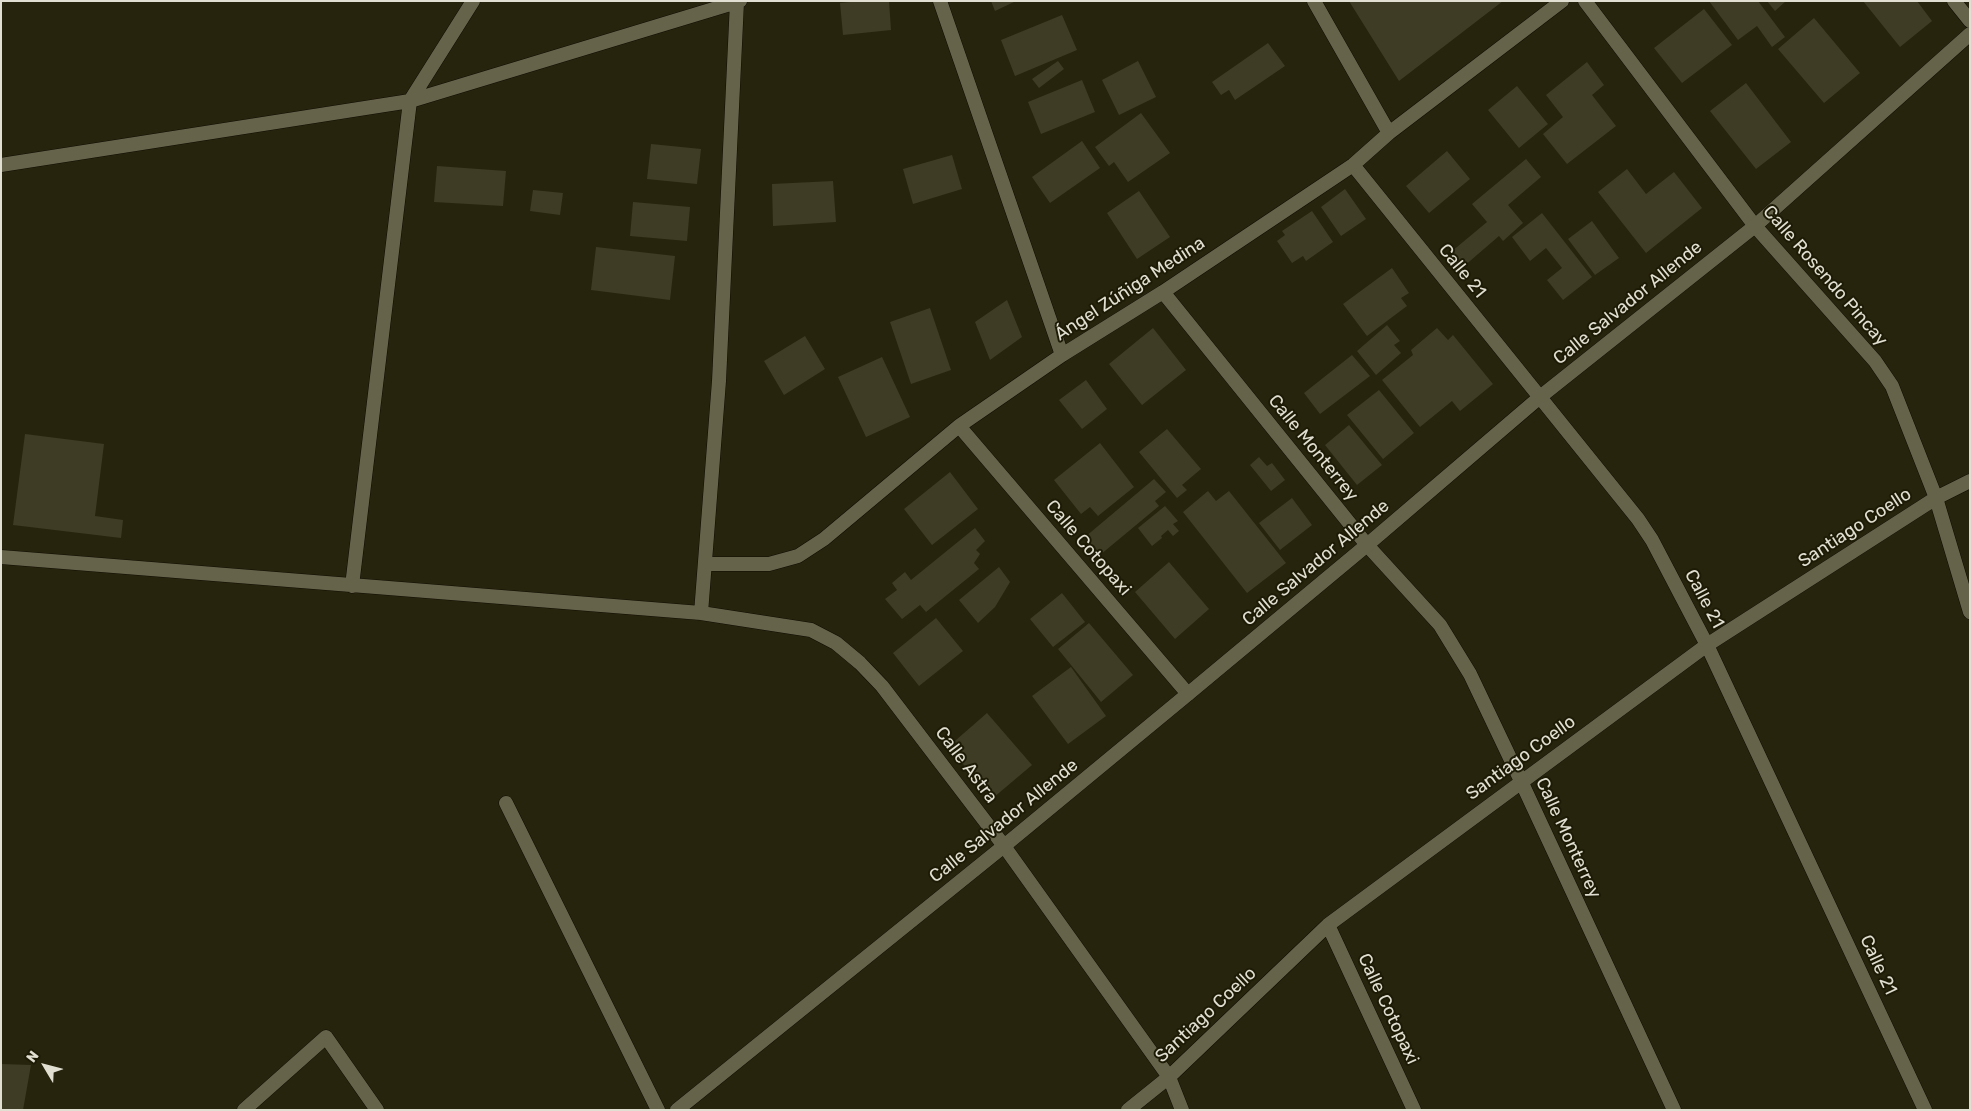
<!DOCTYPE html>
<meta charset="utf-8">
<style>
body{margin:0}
#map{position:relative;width:1971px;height:1111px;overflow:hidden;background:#27240e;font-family:Rubik,sans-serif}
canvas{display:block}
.frame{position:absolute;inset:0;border:2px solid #e1dfd1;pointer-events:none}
.north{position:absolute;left:20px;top:1041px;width:50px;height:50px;-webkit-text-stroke:4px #1d1b05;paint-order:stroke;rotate:307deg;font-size:14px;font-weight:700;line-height:20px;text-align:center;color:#e1dfd1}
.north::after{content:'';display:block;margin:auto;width:18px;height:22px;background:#e1dfd1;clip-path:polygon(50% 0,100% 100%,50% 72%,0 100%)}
</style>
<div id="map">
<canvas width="1971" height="1111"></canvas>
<div class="frame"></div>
<div class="north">N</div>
</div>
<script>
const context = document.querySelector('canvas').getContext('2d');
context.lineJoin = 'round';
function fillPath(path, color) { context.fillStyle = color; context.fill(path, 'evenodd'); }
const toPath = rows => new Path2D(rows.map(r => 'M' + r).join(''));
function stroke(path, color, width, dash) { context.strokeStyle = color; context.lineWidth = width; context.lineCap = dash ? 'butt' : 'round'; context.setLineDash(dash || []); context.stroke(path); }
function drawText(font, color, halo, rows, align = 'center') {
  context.font = font + ' Rubik,sans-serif'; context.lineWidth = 4; context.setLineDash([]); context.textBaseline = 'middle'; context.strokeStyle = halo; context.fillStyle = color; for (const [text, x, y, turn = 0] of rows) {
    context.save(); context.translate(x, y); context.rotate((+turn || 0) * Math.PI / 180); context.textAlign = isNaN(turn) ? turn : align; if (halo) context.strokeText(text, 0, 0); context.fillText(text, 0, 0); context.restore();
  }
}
const building = toPath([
 [860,1,889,1,891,30,843,35,840,3],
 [991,1,1016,1,995,11],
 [1349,1,1503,1,1399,81],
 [1709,1,1758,1,1785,37,1772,47,1757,26,1738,40],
 [1767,1,1786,1,1775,11],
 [1863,1,1917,1,1932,21,1900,47],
 [1704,9,1732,45,1682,83,1654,48],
 [1062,15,1077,50,1015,76,1001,40],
 [1814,18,1860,73,1824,103,1778,49],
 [1268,43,1285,66,1235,100,1229,90,1221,95,1212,82],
 [1058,61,1064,69,1039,88,1032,79],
 [1138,61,1156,97,1119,115,1102,80],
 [1587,62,1604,85,1592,95,1616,126,1567,164,1543,134,1563,117,1546,95],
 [1082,80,1095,112,1041,134,1028,102],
 [1746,83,1791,142,1756,169,1710,111],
 [1517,86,1548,124,1519,148,1488,110],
 [1141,113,1170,153,1128,182,1114,162,1109,166,1095,147],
 [1082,141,1100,168,1050,203,1032,177],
 [651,144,701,149,697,184,647,179],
 [1447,151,1470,179,1429,213,1406,186],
 [952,155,962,189,913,204,903,169],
 [1526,159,1541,177,1508,205,1523,223,1503,241,1499,236,1463,267,1451,252,1487,222,1472,204],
 [437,166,506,171,503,206,434,202],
 [1627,169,1646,194,1674,172,1702,208,1646,253,1598,192],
 [833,181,836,222,773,226,772,184],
 [1345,189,1366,219,1341,236,1321,207],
 [533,190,563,193,560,215,530,211],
 [1139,191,1170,237,1137,259,1107,213],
 [633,202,690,207,687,241,630,236],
 [1312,211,1333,242,1306,261,1303,256,1292,263,1277,241,1285,235,1282,231],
 [1542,213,1592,277,1563,300,1547,280,1562,268,1546,248,1530,261,1512,237],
 [1592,221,1619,258,1595,275,1568,239],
 [596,247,675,256,670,300,591,290],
 [1392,268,1409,293,1401,298,1407,306,1367,336,1343,304],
 [1007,300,1022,337,990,360,975,322],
 [930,308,951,370,911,384,890,322],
 [1387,325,1400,341,1394,345,1401,353,1376,375,1357,351],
 [1153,328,1186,370,1142,405,1109,364],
 [1437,328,1448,340,1453,335,1493,384,1460,411,1452,401,1420,427,1382,380,1413,355,1411,350],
 [805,336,825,369,784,395,764,361],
 [1352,355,1370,376,1320,414,1304,393],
 [882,357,910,417,866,437,838,377],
 [1086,380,1107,409,1082,429,1059,400],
 [1379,390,1414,433,1383,459,1347,415],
 [1349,425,1382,465,1357,485,1325,445],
 [1167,429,1201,469,1182,485,1187,490,1177,498,1139,452],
 [25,434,104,444,95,516,123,520,121,538,13,525],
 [1100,443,1134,487,1098,516,1090,507,1081,514,1054,480],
 [1259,457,1267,466,1272,463,1285,480,1271,491,1250,465],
 [950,472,978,509,932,545,904,509],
 [1154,479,1166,492,1155,501,1159,506,1100,555,1085,537],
 [1208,491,1216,501,1229,491,1286,563,1247,593,1183,512],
 [1292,498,1312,525,1280,550,1259,523],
 [1165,506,1178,521,1173,524,1179,531,1173,536,1168,530,1161,536,1162,538,1152,546,1138,528],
 [975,528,985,541,976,550,980,554,974,563,979,569,926,612,920,605,902,619,885,599,897,590,892,583,905,572,911,580],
 [1169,562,1209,609,1175,639,1135,592],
 [999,567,1010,582,995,607,978,623,959,600],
 [1062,593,1085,622,1053,647,1030,619],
 [936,618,963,651,919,686,893,653],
 [1089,623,1133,675,1101,702,1058,649],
 [1071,667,1106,716,1068,744,1032,696],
 [987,713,1032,765,993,798,948,747],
 [1,1064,31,1065,23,1110,1,1110]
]);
const minor = toPath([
 [940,1,1062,355],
 [1314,1,1389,133],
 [1585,1,1755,226,1875,361,1892,386,1936,498,1970,612],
 [1954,1,1970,21],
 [410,101,740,1],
 [410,101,473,1],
 [1,165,410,101,352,586],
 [1353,165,1638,519,1652,540,1707,645,1925,1110],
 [1163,292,1367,545,1440,625,1451,643,1470,674,1521,781,1674,1110],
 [959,426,1188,694],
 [1,557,701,613,811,630,836,643,860,663,882,686,1004,846,1169,1077,1182,1110],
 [705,564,769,564,798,556,824,539,959,426,1062,355,1163,292,1353,165,1389,133,1562,1],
 [701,613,719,381,737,2],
 [506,803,658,1110],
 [1328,925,1414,1110],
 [244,1110,326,1037,377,1110],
 [1128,1110,1169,1077,1328,925,1707,645,1936,498,1970,481]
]);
const tertiary = toPath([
 [677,1110,1004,846,1188,694,1367,545,1540,397,1755,226,1970,34]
]);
const streetNames = [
 ["Calle 21",1462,271,51],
 ["Calle Rosendo Pincay",1825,276,49],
 ["Ángel Zúñiga Medina",1130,289,-33],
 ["Calle Salvador Allende",1628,303,-39],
 ["Calle Monterrey",1313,448,51],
 ["Santiago Coello",1855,528,-33],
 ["Calle Cotopaxi",1088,548,49],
 ["Calle Salvador Allende",1316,563,-40],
 ["Calle 21",1704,599,62],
 ["Santiago Coello",1521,758,-36],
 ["Calle Astra",966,765,53],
 ["Calle Salvador Allende",1004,821,-39],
 ["Calle Monterrey",1568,838,65],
 ["Calle 21",1878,965,65],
 ["Calle Cotopaxi",1388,1009,65],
 ["Santiago Coello",1206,1015,-43]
];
fillPath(building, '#3e3c24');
stroke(minor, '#100d00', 15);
stroke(tertiary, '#100d00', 15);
stroke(minor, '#66634b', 14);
stroke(tertiary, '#66634b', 14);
drawText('18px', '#e1dfd1', '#1d1b05', streetNames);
</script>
